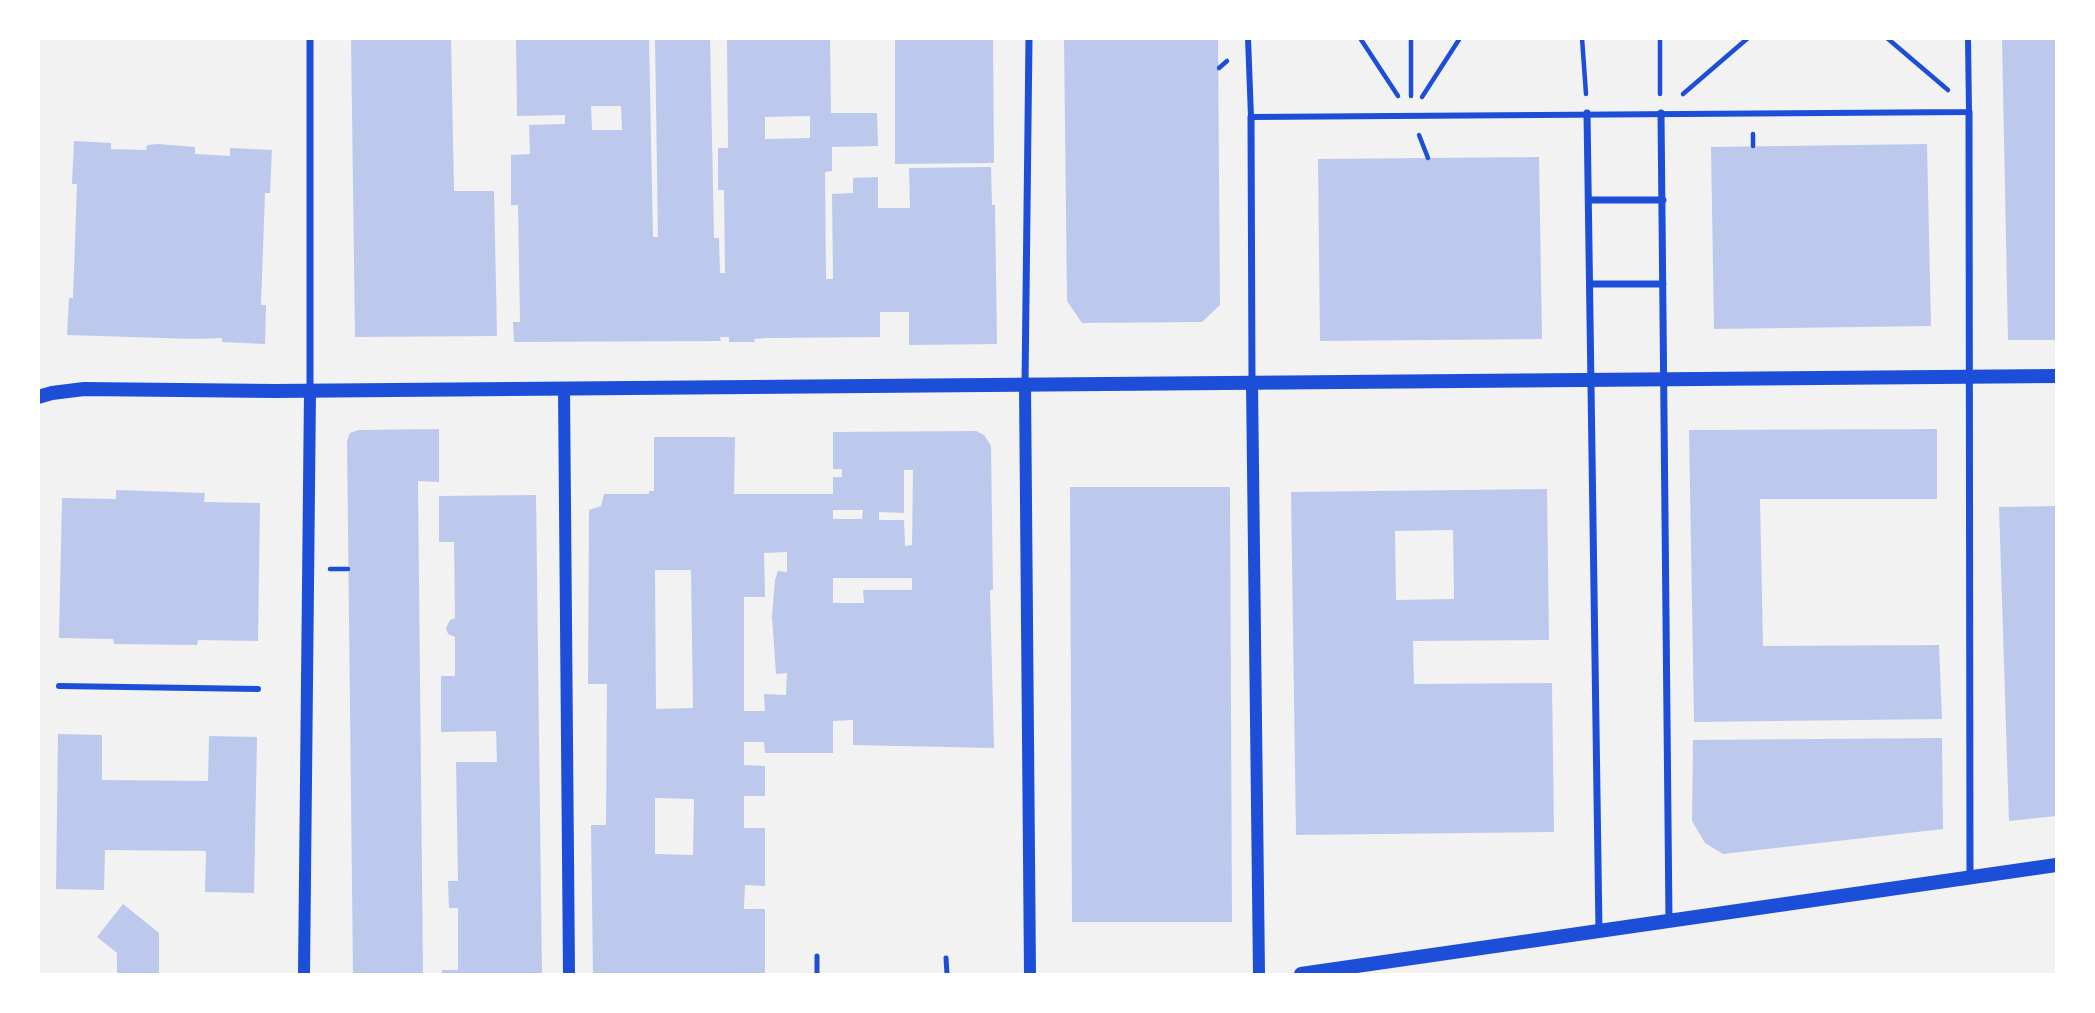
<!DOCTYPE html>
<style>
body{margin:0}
#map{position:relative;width:2095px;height:1013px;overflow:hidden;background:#f2f2f2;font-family:Cabin,sans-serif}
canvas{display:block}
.frame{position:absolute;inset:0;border:40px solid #fff;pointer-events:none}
</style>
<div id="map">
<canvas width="2095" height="1013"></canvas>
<div class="frame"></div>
</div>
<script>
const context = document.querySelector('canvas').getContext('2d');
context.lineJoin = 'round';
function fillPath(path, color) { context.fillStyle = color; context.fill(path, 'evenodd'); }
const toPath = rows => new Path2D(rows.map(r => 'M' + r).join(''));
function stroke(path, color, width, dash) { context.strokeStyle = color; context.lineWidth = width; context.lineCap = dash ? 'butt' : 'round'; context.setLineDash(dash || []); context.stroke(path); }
const building = toPath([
 [351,38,451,38,454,191,494,191,497,336,355,337],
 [516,38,649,38,653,237,658,237,655,38,710,38,714,238,719,238,720,273,725,273,724,190,718,190,718,148,728,148,727,38,830,38,831,113,877,113,878,146,832,147,832,171,825,172,826,279,833,279,832,194,853,193,853,178,878,177,878,208,910,208,909,168,991,167,992,205,995,205,997,344,909,345,909,312,880,312,880,337,768,338,754,339,755,342,729,342,729,337,720,337,721,341,514,342,513,322,520,322,518,205,511,205,511,155,530,154,529,125,565,124,565,115,517,116],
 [591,106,621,106,622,130,592,130],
 [810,116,810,138,765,139,765,117],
 [895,38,993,38,994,163,895,164],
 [1064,38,1218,38,1220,305,1202,322,1082,323,1067,301],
 [2002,38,2056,38,2056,340,2008,340],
 [74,141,111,143,111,149,146,150,147,145,158,144,195,147,195,154,230,156,230,148,272,150,270,193,265,193,261,305,266,305,265,344,222,342,222,338,194,339,67,335,69,298,73,298,77,184,72,184],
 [1927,144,1931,326,1714,329,1711,147],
 [1539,157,1542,339,1320,341,1318,159],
 [439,429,439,482,418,481,423,974,353,974,347,441,350,433,358,430],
 [1937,429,1937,499,1760,499,1763,646,1939,645,1942,719,1694,722,1689,430],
 [976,431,984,435,991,446,993,590,990,590,994,748,853,745,853,720,833,721,833,753,765,753,764,742,744,742,744,765,765,766,765,796,744,796,744,828,765,828,765,886,745,885,744,909,765,909,765,974,593,974,591,825,606,825,607,684,588,684,589,510,601,506,604,494,649,494,649,491,654,491,654,437,735,437,734,494,833,494,833,477,842,477,842,469,833,469,833,432],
 [904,470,913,470,912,545,905,546,904,520,879,520,879,512,904,513],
 [833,510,863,510,862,519,833,519],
 [787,552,787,572,778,571,775,580,772,617,776,674,787,673,786,695,764,694,765,711,744,711,744,597,765,597,764,553],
 [655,570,691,570,693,708,656,709],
 [833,578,912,578,912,590,863,590,864,603,833,603],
 [655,798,694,799,693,855,655,854],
 [1070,487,1230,487,1232,922,1072,922],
 [1547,489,1549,640,1413,641,1414,684,1552,683,1554,832,1296,835,1291,492],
 [1453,530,1454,599,1396,600,1395,531],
 [116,490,205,493,204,502,260,503,258,641,198,640,197,645,114,644,113,639,59,638,62,498,116,499],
 [536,495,542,974,442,974,442,970,458,970,458,908,449,908,448,881,458,881,456,762,497,762,496,731,441,732,441,676,455,676,455,637,448,634,446,628,450,620,455,618,454,542,439,542,439,496],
 [2056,506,2056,816,2009,821,1999,507],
 [58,734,102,735,102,780,208,781,209,736,257,737,254,893,205,892,206,851,105,850,104,890,56,889],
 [1942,738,1943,829,1723,854,1705,843,1692,821,1693,740],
 [123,904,159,933,159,974,117,974,117,953,97,937]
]);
const path = toPath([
 [1360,38,1398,96],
 [1582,38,1586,94],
 [1660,38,1660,94],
 [1887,38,1948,90],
 [1219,68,1227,61],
 [1683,94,1748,38],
 [1411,96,1411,38],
 [1422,97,1460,38],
 [1753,134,1753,146],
 [1419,135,1428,158],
 [330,569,348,569]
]);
const service = toPath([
 [946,958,947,974],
 [817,974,817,956]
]);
const pedestrian = toPath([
 [1248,38,1251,117,1969,112,1968,38],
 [59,686,258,689]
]);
const minor = toPath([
 [1969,112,1970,877],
 [1587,113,1599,931],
 [1661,113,1669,920],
 [1251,117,1252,383],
 [1590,200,1663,200],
 [1591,284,1663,284],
 [1025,384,1029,38],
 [310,391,310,38]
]);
const tertiary = toPath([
 [1252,383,1259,974],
 [1025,385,1030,974],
 [564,389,569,974],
 [304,974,310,391]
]);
const secondary = toPath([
 [38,397,52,393,84,389,274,391,2056,376],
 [1301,974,2056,865]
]);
fillPath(building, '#bdc9ec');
stroke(path, '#1d4ed8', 4.5);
stroke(service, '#1d4ed8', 5);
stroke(pedestrian, '#1d4ed8', 6);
stroke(minor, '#1d4ed8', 7);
stroke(tertiary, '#1d4ed8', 12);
stroke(secondary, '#1d4ed8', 14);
</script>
